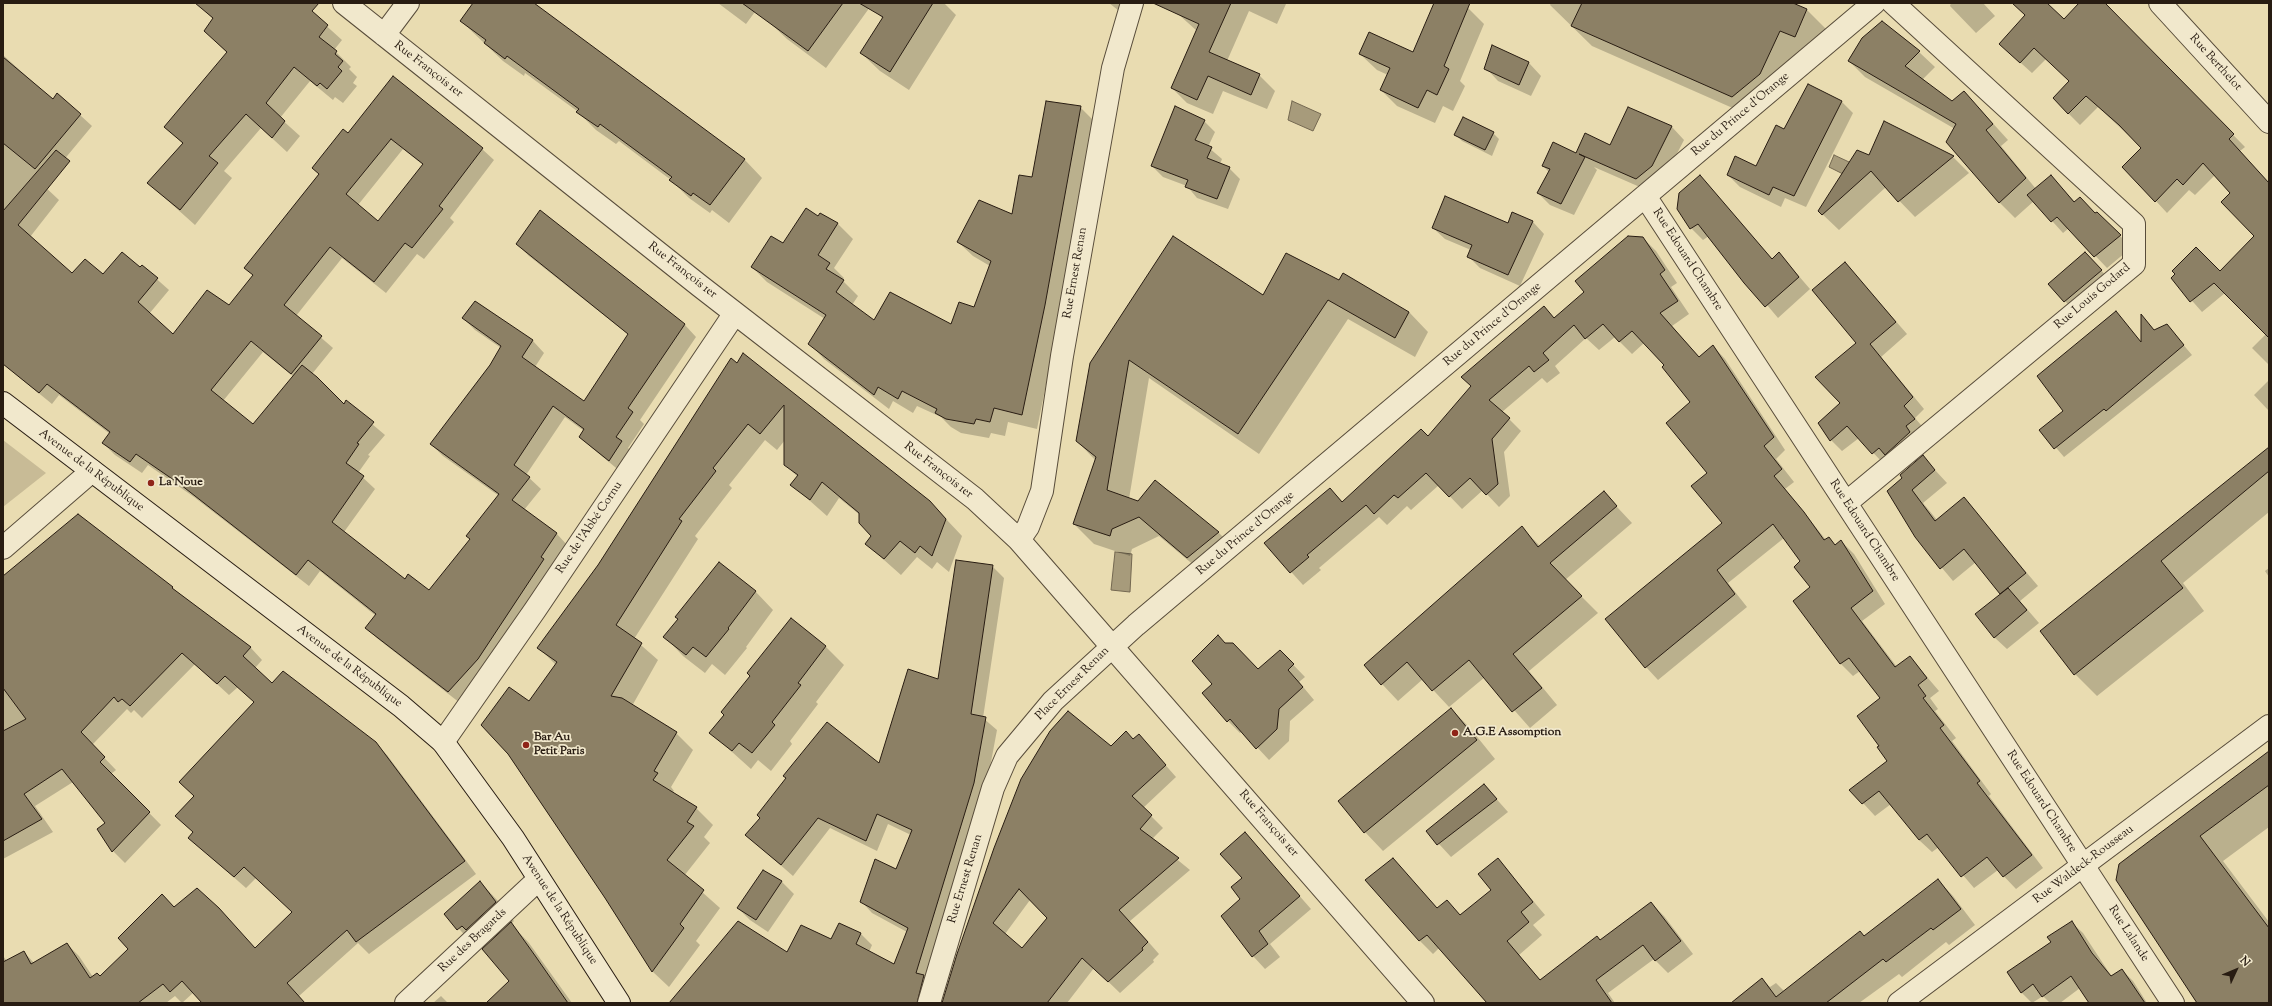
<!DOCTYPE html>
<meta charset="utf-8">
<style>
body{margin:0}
#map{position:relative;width:2272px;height:1006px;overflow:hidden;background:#e9dcb1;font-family:"Sorts Mill Goudy",serif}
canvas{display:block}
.frame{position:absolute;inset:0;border:4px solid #281c12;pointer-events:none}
.north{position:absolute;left:2216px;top:950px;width:40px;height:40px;-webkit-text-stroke:3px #f1e8cc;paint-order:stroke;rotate:46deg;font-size:11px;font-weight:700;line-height:16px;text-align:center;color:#281c12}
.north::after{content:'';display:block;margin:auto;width:14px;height:18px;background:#281c12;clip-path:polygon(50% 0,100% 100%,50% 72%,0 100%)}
</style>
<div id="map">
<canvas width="2272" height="1006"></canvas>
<div class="frame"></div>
<div class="north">N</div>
</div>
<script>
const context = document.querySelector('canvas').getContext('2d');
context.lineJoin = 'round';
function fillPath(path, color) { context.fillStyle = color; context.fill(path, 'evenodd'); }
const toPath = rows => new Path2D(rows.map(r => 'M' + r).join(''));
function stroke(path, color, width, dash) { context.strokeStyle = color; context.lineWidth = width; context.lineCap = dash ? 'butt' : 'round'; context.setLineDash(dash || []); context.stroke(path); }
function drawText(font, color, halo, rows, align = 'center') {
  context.font = font + ' "Sorts Mill Goudy",serif'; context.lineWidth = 3.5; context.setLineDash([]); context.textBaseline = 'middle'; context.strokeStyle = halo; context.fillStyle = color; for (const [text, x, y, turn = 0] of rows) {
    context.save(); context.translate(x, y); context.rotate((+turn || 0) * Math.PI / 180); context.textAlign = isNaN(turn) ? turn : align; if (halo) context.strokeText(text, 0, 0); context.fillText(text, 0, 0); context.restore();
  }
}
const green = toPath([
 [3,440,46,473,3,507]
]);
const water = toPath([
 [1292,101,1321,114,1313,131,1288,120,1292,101],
 [1834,155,1862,168,1855,180,1829,167,1834,155],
 [1115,552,1132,554,1130,592,1111,590,1115,552]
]);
const shadow = toPath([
 [201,3,301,3,342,40,334,50,351,67,349,69,357,77,353,83,357,86,343,103,335,97,333,100,310,81,280,118,300,136,287,152,261,128,224,171,232,178,195,225,148,183,183,144,166,127,227,53,205,31,213,19,199,5],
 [474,3,532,3,744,159,762,178,729,223,712,210,710,213,689,198,671,180,619,141,616,144,596,130,577,111,525,73,524,76,503,61,461,21],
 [718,3,758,3,760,5,746,24],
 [787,3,866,3,870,7,826,68,787,39,769,22],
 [882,3,944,3,956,15,909,90,880,71,861,53,883,19,876,12],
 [1109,3,1127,3,1123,14],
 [1182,3,1286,4,1277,24,1249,11,1227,61,1259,75,1275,91,1267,109,1223,91,1213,114,1187,103,1172,88,1197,31,1177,13],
 [1435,3,1456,3,1468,8,1484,24,1460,81,1465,86,1453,111,1443,106,1435,123,1397,106,1381,90,1388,75,1377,70,1360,54,1414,53],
 [1551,3,1790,3,1807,10,1827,30,1753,117,1592,46,1550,5],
 [1951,3,1983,3,1995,16,1976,33,1950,6],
 [2027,3,2046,3,2064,20,2081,3,2104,3,2245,147,2240,151,2269,183,2269,249,2231,193,2215,175,2195,195,2189,190,2167,213,2156,201,2142,148,2098,107,2080,125,2068,113,2070,81,2046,59,2032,73,2012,55,2026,15],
 [1882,22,1904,38,1935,67,1922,80,1952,103,1964,93,1979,108,2008,140,2001,146,2036,189,2051,176,2075,202,2096,214,2132,247,2107,268,2069,228,2063,233,2034,201,2015,218,1999,202,1955,129,1865,77,1849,61],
 [1493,47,1529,63,1541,76,1531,96,1498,81,1486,68],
 [3,55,53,100,80,115,92,126,43,185,59,200,30,237,73,275,103,275,140,269,142,266,169,290,149,314,173,336,230,307,254,276,245,268,319,174,313,168,348,135,393,78,482,149,494,160,450,218,454,222,424,259,417,254,386,293,342,258,296,316,333,348,312,374,344,406,346,402,385,435,368,455,370,456,358,473,375,489,344,532,405,580,430,592,471,539,499,496,443,456,431,444,490,365,501,348,475,330,463,318,475,302,533,341,544,353,535,367,584,402,629,335,529,256,517,244,540,212,685,325,696,337,640,420,644,424,628,448,634,454,621,472,592,448,580,437,584,431,565,417,526,475,541,489,524,510,557,534,568,546,460,703,378,639,366,628,376,616,320,571,309,586,194,497,148,465,142,473,115,455,103,443,110,434,59,395,52,404,3,364],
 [403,149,423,165,378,222,358,205],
 [263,352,294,377,253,426,223,401],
 [1841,101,1853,113,1806,207,1785,198,1781,207,1740,187,1728,175,1757,168,1785,131],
 [1080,107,1095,122,1059,320,1037,429,1008,422,1005,436,991,433,989,438,961,433,951,427,941,417,917,406,913,413,893,401,889,409,824,359,810,344,825,319,767,282,752,267,821,214,838,224,853,239,834,268,844,278,842,280,858,296,852,305,874,321,951,325,974,308,990,266,973,256,958,242,1013,216,1033,178],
 [1628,108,1672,127,1684,140,1664,179,1649,191,1594,167,1597,170,1574,215,1550,205,1538,193,1549,172,1543,166,1576,154,1610,146],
 [1204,121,1215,132,1208,147,1222,159,1220,164,1229,168,1240,179,1228,209,1197,198,1187,186,1163,177,1152,166],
 [1884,123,1953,157,1969,173,1915,217,1886,187,1839,230,1819,211,1870,157],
 [1493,133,1499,139,1492,156,1462,141,1456,135],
 [1700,176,1772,259,1779,253,1810,289,1778,318,1709,236,1703,240,1691,228],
 [1513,213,1533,222,1544,234,1520,286,1480,268,1468,256,1471,250,1445,239,1433,228,1508,224],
 [1643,238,1656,251,1677,283,1671,287,1689,314,1672,326,1700,358,1713,346,1725,359,1785,450,1776,459,1794,482,1785,489,1826,540,1828,538,1836,546,1841,541,1854,554,1885,604,1862,621,1897,667,1910,657,1939,691,1930,698,1938,709,1935,711,1956,738,1952,741,1991,794,1989,796,2043,868,2016,889,1998,870,1974,888,1939,847,1932,852,1919,840,1891,804,1875,816,1851,790,1888,761,1880,746,1882,698,1860,671,1853,676,1841,664,1794,601,1811,587,1801,561,1784,538,1728,583,1747,607,1658,680,1646,667,1723,523,1691,403,1665,365,1644,343,1632,354,1615,337,1599,350,1586,338,1555,366,1560,373,1547,383,1542,378,1502,412,1521,431,1504,452,1510,496,1499,507,1483,490,1462,509,1439,485,1411,510,1407,506,1387,525,1379,517,1319,568,1321,570,1303,585,1266,544,1330,489,1343,502,1428,437,1544,308,1554,318,1586,292],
 [1845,263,1907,334,1881,357,1924,409,1915,418,1926,431,1884,464,1859,438,1842,451,1831,440,1858,343],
 [2097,266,2113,283,2077,314,2065,301],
 [2269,270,2269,365,2252,348,2266,334,2225,293,2202,312,2172,278,2220,272],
 [1339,281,1409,312,1428,332,1415,357,1348,319,1259,454,1149,378,1129,499,1218,532,1238,552,1208,577,1159,536,1132,549,1130,556,1094,544,1074,524,1096,461,1077,441,1091,364,1264,296],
 [2116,312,2142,343,2142,316,2155,331,2175,335,2192,355,2064,457,2041,430,2065,411],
 [731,359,930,502,962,536,949,572,937,562,932,569,917,557,901,575,866,544,873,536,860,515,839,498,827,516,792,485,798,477,785,465,785,440,777,450,765,440,729,485,732,488,695,536,698,539,634,639,658,660,632,706,676,733,693,750,671,787,674,791,672,793,696,808,713,825,704,837,710,843,684,876,720,908,696,941,700,945,669,987,652,971,529,702,556,665,539,648,599,566],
 [2269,380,2269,411,2254,395],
 [2269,448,2269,512,2183,583,2204,611,2097,696,2075,674,2041,631],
 [1923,457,1947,483,1923,503,1937,520,1964,499,2038,586,2020,601,2039,623,2007,649,1994,637,2002,594,1976,562,1953,581,1916,537,1904,478],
 [1604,493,1632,523,1565,580,1598,613,1529,671,1557,705,1530,728,1485,677,1449,707,1423,679,1398,701,1382,684,1522,528,1540,546],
 [78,516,251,648,262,660,255,668,272,684,375,743,387,755,476,874,369,954,358,943,299,996,305,1003,204,1003,194,992,182,1003,175,996,166,1003,3,1003,3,956,7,961,24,952,34,963,67,944,79,956,93,977,100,977,129,949,162,895,175,908,256,949,293,912,256,878,246,888,189,838,194,833,194,796,255,702,238,687,229,695,195,664,142,718,134,710,131,713,127,709,92,745,116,770,111,774,161,825,125,863,113,851,98,829,106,823,73,782,35,806,53,832,3,859,3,577],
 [992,566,1004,578,983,718,997,730,985,794,932,1003,674,1003,787,953,831,940,840,924,861,934,872,945,869,952,895,965,907,932,872,913,861,901,897,870,911,835,888,824,877,851,830,828,793,876,746,835,880,764,938,680],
 [2269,568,2269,577,2265,571],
 [755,591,773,610,746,647,747,648,725,675,712,664,705,673,683,656,665,637],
 [791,620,826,647,844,665,816,702,818,704,790,741,792,744,771,771,758,760,751,769,711,733],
 [1225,644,1258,670,1280,651,1305,677,1299,682,1314,700,1290,721,1289,741,1269,760,1242,731,1240,733,1228,721,1213,684],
 [1451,709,1470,728,1495,759,1383,851,1365,832],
 [1139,735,1176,777,1143,808,1163,828,1152,839,1190,870,1130,921,1159,954,1153,960,1154,962,1120,993,1094,968,1067,1003,943,1003,958,954,1111,747,1133,740],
 [1030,900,1048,918,1022,949,1005,934],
 [2269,753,2269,827,2223,861,2269,922,2269,1003,2198,1003,2117,879],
 [1484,785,1508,812,1451,857,1427,831],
 [1245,834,1311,909,1270,944,1280,957,1265,969,1253,956,1243,878],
 [1393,859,1438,909,1461,916,1493,890,1498,859,1545,915,1533,925,1542,935,1519,955,1541,981,1601,941,1651,903,1664,916,1693,954,1668,973,1654,959,1608,993,1615,1003,1488,1003,1439,948,1433,954,1420,941,1367,880],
 [763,871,782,882,794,894,768,932,750,920,738,908],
 [1938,880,1953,896,1975,925,1949,945,1946,942,1902,977,1899,974,1859,1003,1738,1003,1735,999,1762,979,1770,987,1776,983,1784,991,1865,937],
 [480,882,498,901,514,921,511,924,529,943,572,1003,488,1003,510,981,485,948,481,944,476,948,446,914],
 [2071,922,2083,933,2112,977,2122,970,2133,981,2147,1003,2091,1003,2080,988,2060,1003,2050,1003,2043,996,2032,1003,2021,992,2052,942],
 [441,996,448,1003,433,1003]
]);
const building = toPath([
 [195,3,319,3,312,11,328,25,319,37,337,51,335,54,343,61,338,67,342,71,327,89,320,83,317,86,294,67,266,103,285,121,272,138,246,114,209,156,218,163,180,210,147,183,183,143,164,127,227,52,204,31,213,18,195,3],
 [473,3,534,3,745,159,710,205,693,193,691,196,669,180,672,177,600,124,598,127,576,112,579,109,507,56,505,59,484,43,486,40,460,21,473,3],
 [742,3,843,3,808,51,742,3],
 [859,3,933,3,890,72,860,53,883,17,859,3],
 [1153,3,1231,3,1209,52,1260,74,1251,95,1208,76,1197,100,1171,88,1199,24,1153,3],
 [1434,3,1470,3,1444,66,1449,69,1437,95,1427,90,1418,108,1380,90,1390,68,1359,54,1369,32,1413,52,1434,3],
 [1582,3,1793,3,1807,9,1795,37,1780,31,1760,74,1732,97,1571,26,1582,3],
 [2012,3,2047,3,2064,19,2079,3,2105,3,2234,134,2229,139,2269,183,2269,338,2214,283,2190,302,2171,278,2175,274,2172,271,2196,247,2220,271,2254,236,2221,202,2230,193,2203,163,2183,185,2177,179,2155,202,2122,167,2141,148,2119,125,2086,96,2068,114,2053,98,2069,81,2034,48,2020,63,1999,44,2025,15,2012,3],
 [1882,21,1920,51,1905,66,1952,101,1964,91,1993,124,1986,130,2026,178,1999,203,1946,142,1956,124,1848,61,1862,38,1882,21],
 [1492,45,1529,62,1519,85,1484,69,1492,45],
 [3,57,53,99,57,93,81,114,35,169,3,143,3,57],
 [393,76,483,148,439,206,443,209,412,248,405,243,374,282,330,247,284,305,322,336,291,374,251,341,211,390,253,424,302,365,317,377,344,404,346,400,374,422,357,443,359,444,346,463,364,476,332,522,405,579,408,574,429,590,470,539,466,536,499,494,430,444,490,365,501,346,462,318,475,301,533,340,522,357,584,401,628,334,516,244,540,210,685,324,628,408,633,412,616,437,622,441,609,461,579,437,584,429,553,406,514,465,530,477,512,500,557,533,541,557,544,559,478,659,448,692,365,628,376,614,308,560,296,575,181,485,136,454,130,462,102,443,110,432,47,384,39,393,3,364,3,211,56,150,70,161,18,225,72,273,85,259,103,274,122,252,140,267,142,265,158,278,138,302,173,334,207,290,229,305,253,275,244,268,319,174,312,168,343,129,348,133,393,76],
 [391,139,423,164,378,221,346,194,391,139],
 [1808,84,1842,101,1794,196,1773,187,1769,195,1727,175,1735,156,1756,166,1776,125,1784,129,1808,84],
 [1046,101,1081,106,1045,305,1022,415,994,408,990,422,976,419,974,424,946,419,935,413,937,409,902,391,898,399,878,387,874,395,808,344,826,315,751,267,771,236,783,243,806,208,818,216,820,213,838,223,818,255,830,263,826,269,844,280,836,292,874,320,890,292,951,324,959,302,974,307,991,261,957,242,979,200,1012,214,1019,175,1032,177,1046,101],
 [1175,106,1205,120,1195,140,1212,147,1207,158,1230,167,1217,199,1185,187,1188,180,1151,166,1175,106],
 [1628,107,1672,126,1652,166,1636,179,1579,154,1585,157,1561,204,1537,193,1550,169,1542,166,1553,142,1576,153,1585,133,1610,145,1628,107],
 [1463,117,1494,132,1485,150,1454,135,1463,117],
 [1884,121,1954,156,1898,202,1871,171,1822,215,1818,211,1857,150,1869,155,1884,121],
 [1700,175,1772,259,1779,252,1799,277,1765,307,1744,283,1698,224,1690,229,1677,209,1679,193,1700,175],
 [2051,175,2074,202,2080,197,2095,213,2097,212,2121,235,2094,257,2057,217,2051,222,2027,195,2051,175],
 [1445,196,1508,223,1512,212,1533,221,1508,275,1467,257,1472,245,1432,228,1445,196],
 [1173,236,1263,295,1286,253,1339,280,1343,273,1409,312,1395,338,1328,300,1238,434,1129,360,1107,490,1138,501,1155,480,1219,532,1187,558,1139,517,1112,529,1110,536,1073,524,1096,457,1076,441,1090,363,1173,236],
 [1628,236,1643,237,1665,270,1660,274,1678,301,1660,313,1699,357,1713,345,1774,437,1764,446,1782,469,1774,476,1804,512,1824,540,1829,537,1835,545,1841,540,1873,591,1851,608,1895,667,1910,656,1927,678,1918,685,1926,696,1923,698,1944,725,1940,728,1980,781,1977,783,2032,855,2003,877,1987,857,1961,877,1927,834,1919,840,1879,791,1862,804,1849,790,1887,761,1877,747,1879,746,1857,716,1880,698,1849,658,1840,664,1793,601,1810,587,1794,567,1800,561,1773,524,1717,570,1735,594,1645,668,1605,619,1722,523,1691,486,1707,473,1666,423,1690,402,1662,367,1664,365,1632,331,1619,342,1603,324,1585,339,1574,325,1543,353,1549,360,1534,372,1529,366,1489,400,1510,418,1492,439,1498,484,1486,495,1470,478,1449,497,1426,473,1398,498,1394,495,1374,514,1366,505,1307,555,1309,557,1290,573,1264,543,1330,488,1342,502,1421,429,1428,436,1471,386,1461,377,1544,306,1554,318,1584,292,1575,281,1628,236],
 [2085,252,2102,270,2064,302,2048,284,2085,252],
 [1845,262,1896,322,1870,344,1913,397,1904,406,1915,419,1906,426,1910,432,1885,455,1879,448,1872,454,1847,426,1830,441,1818,423,1840,403,1815,377,1856,343,1812,290,1845,262],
 [2116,311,2141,342,2141,314,2154,330,2167,324,2184,345,2106,411,2104,409,2054,449,2039,430,2063,411,2037,376,2116,311],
 [743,353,930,501,946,519,932,556,920,546,915,553,900,541,884,559,865,544,871,536,859,523,859,513,822,482,810,500,790,485,798,475,784,465,784,405,760,434,748,424,713,468,716,471,679,519,682,521,616,625,642,643,611,696,622,698,677,732,654,771,658,773,653,780,697,807,687,822,694,826,667,860,704,890,680,924,684,928,652,972,605,898,508,754,481,725,509,687,529,701,557,662,537,648,598,565,731,358,737,363,743,353],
 [2269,447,2269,471,2161,561,2183,588,2074,675,2040,631,2269,447],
 [1923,455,1935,470,1912,490,1935,521,1964,497,2026,573,2000,594,1964,549,1940,569,1915,537,1887,491,1902,478,1900,475,1923,455],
 [1604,491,1617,506,1550,563,1582,596,1513,654,1542,688,1512,712,1469,660,1432,691,1407,662,1381,685,1364,665,1522,526,1538,547,1604,491],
 [78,514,173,587,172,588,251,647,243,656,272,683,283,671,376,742,465,861,356,942,347,930,287,983,305,1003,202,1003,182,981,170,992,163,984,138,1003,3,1003,3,962,24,951,31,964,67,943,90,978,97,973,100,976,128,949,118,938,162,894,174,907,197,888,219,908,255,948,292,912,244,867,234,877,188,838,193,832,175,816,194,796,179,782,254,702,225,676,217,684,182,653,130,706,122,699,118,702,114,697,81,732,105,757,100,762,150,812,112,852,97,829,105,823,62,769,24,794,42,819,3,841,3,731,26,719,3,688,3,576,78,514],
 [956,560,993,565,971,714,986,717,974,783,916,973,924,975,917,1003,669,1003,738,921,787,952,801,925,831,939,839,923,861,933,856,944,894,964,908,928,860,902,875,859,896,869,912,830,877,814,866,841,818,818,781,865,745,835,760,818,757,815,786,778,783,776,827,722,879,763,908,669,938,679,956,560],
 [719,562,756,591,728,628,729,629,706,657,693,647,686,655,663,637,678,619,675,617,719,562],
 [2008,588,2027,610,1994,638,1975,614,2008,588],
 [791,618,826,646,798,683,801,685,772,722,775,725,752,753,739,743,732,751,709,733,724,715,721,712,750,676,747,673,791,618],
 [1218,635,1225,643,1233,643,1258,669,1280,650,1294,664,1288,670,1303,687,1279,709,1277,729,1256,749,1230,719,1227,722,1202,693,1212,684,1192,661,1218,635],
 [1451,708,1477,740,1364,833,1338,801,1451,708],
 [1068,711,1111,746,1126,731,1133,739,1139,734,1166,765,1132,796,1152,815,1140,829,1179,858,1119,910,1148,942,1142,948,1143,950,1108,982,1082,958,1047,1003,942,1003,957,954,994,848,1021,779,1050,731,1068,711],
 [1019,889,1047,918,1022,948,993,923,1019,889],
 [2269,751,2269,785,2200,836,2269,928,2269,1003,2197,1003,2116,880,2119,864,2269,751],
 [1484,784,1497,799,1437,845,1426,831,1484,784],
 [1245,832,1300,896,1259,931,1268,944,1252,957,1221,916,1240,899,1231,887,1242,878,1220,854,1245,832],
 [1393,858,1437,908,1447,900,1460,915,1491,890,1478,874,1498,858,1533,902,1521,912,1529,922,1507,941,1540,980,1597,936,1600,940,1651,902,1681,941,1655,961,1643,945,1596,980,1612,1003,1487,1003,1427,935,1419,941,1365,880,1393,858],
 [763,870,782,881,756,920,737,908,763,870],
 [1938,879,1961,909,1933,930,1931,928,1886,962,1883,959,1826,1003,1731,1003,1762,978,1776,997,1860,931,1864,936,1938,879],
 [480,881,496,902,466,930,462,926,457,930,444,914,480,881],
 [2072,921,2092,953,2111,976,2122,969,2145,1003,2089,1003,2071,976,2042,997,2033,984,2021,993,2007,972,2051,942,2047,937,2072,921],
 [511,922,536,957,568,1003,486,1003,509,981,482,949,511,922]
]);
const street = toPath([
 [344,3,700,286,975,499,1019,540,1423,1003],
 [2160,3,2269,122],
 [384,35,408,3],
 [1645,196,2173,1003],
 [1846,503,2134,264,2134,224,1893,3],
 [1019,540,1028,527,1042,491,1062,356,1113,68,1132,3],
 [3,548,92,471],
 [443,742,535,610,735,313],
 [406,1003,539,879],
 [929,1003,993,788,1007,756,1053,701,1136,625,1874,3],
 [1899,1003,2269,726]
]);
const secondary = toPath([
 [3,403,401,706,443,742,513,838,619,1003]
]);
const markers = [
 [151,483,4,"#8f2418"],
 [1455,733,4,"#8f2418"],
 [526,745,4,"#8f2418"]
];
const streetNames = [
 ["Rue Berthelot",2215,63,48],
 ["Rue François 1er",428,70,38],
 ["Rue du Prince d'Orange",1741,115,-40],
 ["Rue Edouard Chambre",1687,260,57],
 ["Rue François 1er",682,271,38],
 ["Rue Ernest Renan",1076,273,-80],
 ["Rue Louis Godard",2093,297,-40],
 ["Rue du Prince d'Orange",1493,325,-40],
 ["Avenue de la République",91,471,37],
 ["Rue François 1er",938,471,38],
 ["Rue de l'Abbé Cornu",590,528,-56],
 ["Rue Edouard Chambre",1864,531,57],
 ["Rue du Prince d'Orange",1246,534,-40],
 ["Avenue de la République",349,667,37],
 ["Place Ernest Renan",1073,684,-45],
 ["Rue Edouard Chambre",2041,802,57],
 ["Rue François 1er",1268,824,49],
 ["Rue Waldeck-Rousseau",2084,865,-37],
 ["Rue Ernest Renan",966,879,-73],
 ["Avenue de la République",559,910,57],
 ["Rue Lalande",2128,934,57],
 ["Rue des Bragards",473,941,-43]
];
const poiNames = [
 ["La Noue",159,483],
 ["A.G.E Assomption",1463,733],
 ["Bar Au",534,738],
 ["Petit Paris",534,752]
];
fillPath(green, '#c8bb96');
fillPath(water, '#a79b7b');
stroke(water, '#746851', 1);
fillPath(shadow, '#0003');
fillPath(building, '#8c8065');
stroke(building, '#281c12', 1);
stroke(street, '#584c3a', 24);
stroke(secondary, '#281c12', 24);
stroke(street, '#f1e8cc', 22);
stroke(secondary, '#f1e8cc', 22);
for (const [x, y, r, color] of markers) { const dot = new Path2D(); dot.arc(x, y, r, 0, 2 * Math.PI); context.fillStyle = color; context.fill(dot); stroke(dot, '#f1e8cc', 1.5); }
drawText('12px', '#281c12', '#f1e8cc', streetNames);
drawText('bold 12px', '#281c12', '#f1e8cc', poiNames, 'left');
</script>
